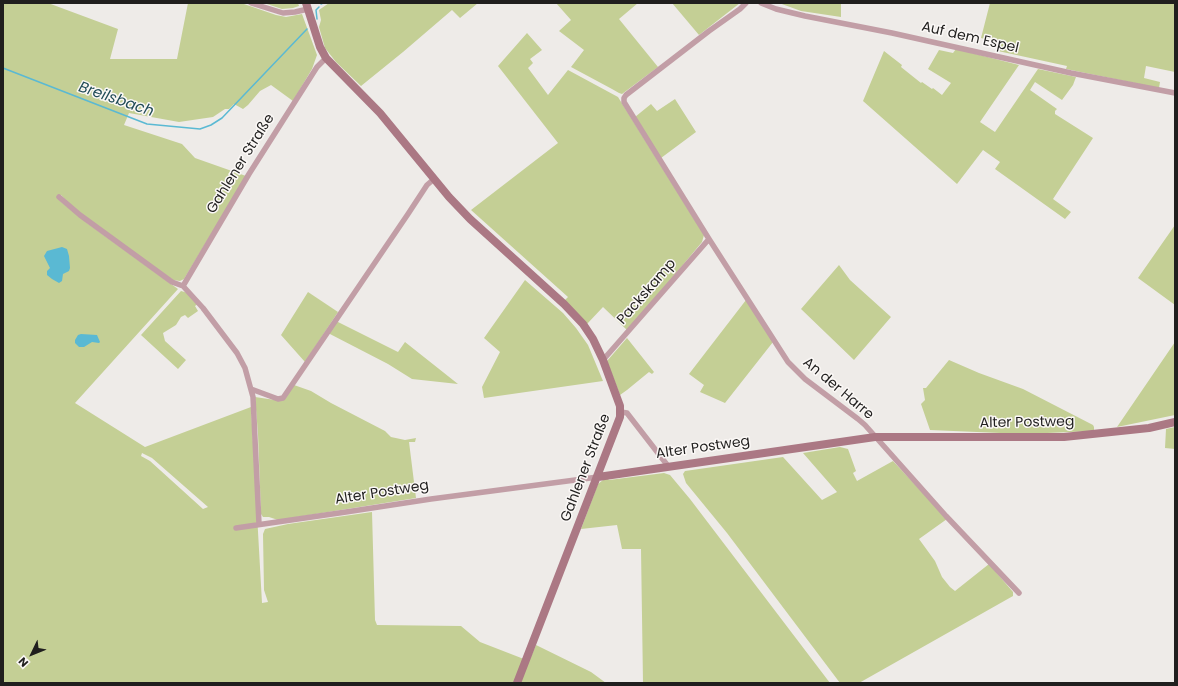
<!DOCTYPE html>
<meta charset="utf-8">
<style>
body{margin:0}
#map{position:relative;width:1178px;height:686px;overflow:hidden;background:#eeebe8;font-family:Poppins,sans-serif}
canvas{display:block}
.frame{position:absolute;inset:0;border:4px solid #201f1e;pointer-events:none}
.north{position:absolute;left:12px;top:634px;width:40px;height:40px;-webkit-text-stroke:3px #fbf8f6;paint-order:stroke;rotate:227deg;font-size:11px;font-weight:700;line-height:16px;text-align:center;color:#201f1e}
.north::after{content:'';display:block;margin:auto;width:14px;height:18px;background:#201f1e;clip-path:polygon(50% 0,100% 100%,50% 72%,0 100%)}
</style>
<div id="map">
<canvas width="1178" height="686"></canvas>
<div class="frame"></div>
<div class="north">N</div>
</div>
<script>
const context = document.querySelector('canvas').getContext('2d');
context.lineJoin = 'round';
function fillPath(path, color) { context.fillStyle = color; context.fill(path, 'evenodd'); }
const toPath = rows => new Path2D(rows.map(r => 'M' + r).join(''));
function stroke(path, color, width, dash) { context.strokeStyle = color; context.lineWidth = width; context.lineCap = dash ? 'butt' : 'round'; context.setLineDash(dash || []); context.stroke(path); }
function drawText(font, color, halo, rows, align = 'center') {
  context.font = font + ' Poppins,sans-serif'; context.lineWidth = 3; context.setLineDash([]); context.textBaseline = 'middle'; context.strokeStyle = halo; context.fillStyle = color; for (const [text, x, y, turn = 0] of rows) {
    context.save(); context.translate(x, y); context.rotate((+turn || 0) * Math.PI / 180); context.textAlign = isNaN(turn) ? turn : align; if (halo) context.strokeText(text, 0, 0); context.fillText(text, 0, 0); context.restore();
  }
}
const green = toPath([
 [3,3,48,3,118,29,110,59,177,59,188,3,241,3,276,15,286,17,302,14,317,55,312,69,293,101,271,85,260,91,248,105,243,109,234,104,229,109,225,109,213,117,179,122,129,113,124,125,182,144,195,158,246,176,184,279,180,281,173,280,75,210,61,195,59,200,87,223,178,289,75,403,145,447,251,407,262,603,268,602,264,590,263,534,265,529,288,524,372,512,375,620,377,625,461,626,480,642,529,661,536,645,591,672,606,683,3,683],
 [142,453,152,458,208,507,203,509,150,461,141,456],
 [264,3,298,3,299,6,293,8,282,9],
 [329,3,478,3,460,18,452,10,403,52,361,86,336,62,325,48,319,27,321,20,319,10],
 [556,3,638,3,619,19,658,67,622,94,619,93,612,89,571,67,584,50,559,31,571,20],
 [672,3,740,3,699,35],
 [779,3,841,3,841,17,801,11],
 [990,3,1175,3,1175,72,1146,66,1144,78,1160,82,1159,88,1066,69,1067,66,998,51,1000,43,981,38],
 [527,33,542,50,530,59,533,63,528,68,548,95,568,70,618,97,704,235,702,242,628,331,603,307,587,324,564,301,568,297,471,210,558,143,498,66],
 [956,49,1019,65,980,122,995,132,1038,69,1076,77,1073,85,1062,100,1035,82,1030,90,1057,109,1055,111,1055,114,1093,138,1053,199,1071,212,1065,219,995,169,1000,162,983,150,957,184,863,101,884,51,902,65,901,67,921,83,922,82,932,89,933,88,942,95,951,83,928,69,939,50,953,53],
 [675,99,696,132,661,158,635,117,651,104,657,111],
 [1175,225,1175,305,1138,278],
 [839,265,850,280,891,317,854,360,801,309],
 [525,280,563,313,576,328,588,345,603,381,484,398,482,387,500,352,484,338],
 [181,291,188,293,198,304,195,306,198,311,188,318,185,315,181,317,176,325,163,333,165,341,186,360,178,369,141,335],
 [308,292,338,312,305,362,281,335],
 [746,300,773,342,725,403,700,392,704,385,689,374],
 [336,321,398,352,405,342,458,384,412,379,388,364,328,333],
 [627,338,654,372,652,374,649,372,627,390,620,395,607,361],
 [1175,342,1175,415,1117,427],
 [949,360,979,373,1023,389,1093,425,1094,427,1094,431,1024,434,930,430,921,404,925,400,923,388,926,388],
 [294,385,311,391,331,403,385,431,391,437,405,440,416,438,415,442,409,442,416,498,278,520,269,517,263,517,261,514,258,434,255,397,282,401],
 [1175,427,1175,449,1165,448,1166,429],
 [840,447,848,449,856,471,853,473,857,481,893,461,947,519,919,539,935,561,942,577,950,587,955,591,989,564,1013,592,1013,596,859,683,840,683,727,533,686,483,683,474,685,471,783,457,822,500,837,492,803,453],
 [664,473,670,475,690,499,830,683,643,683,641,549,622,549,617,525,581,529,598,484,603,480,607,478,609,480]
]);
const water = toPath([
 [62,247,67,249,69,256,70,268,69,271,63,274,62,281,59,283,52,279,47,275,47,271,50,268,44,256,47,251],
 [81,334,97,335,100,342,99,343,92,342,84,347,79,347,75,343,75,340,78,335]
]);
const stream = toPath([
 [321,4,323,3],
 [317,19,316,10,319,7],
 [3,68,147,124,200,129,211,125,222,118,307,29]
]);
const street = toPath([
 [251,3,283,13,295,12,308,9],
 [746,3,740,9,709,31,626,95,624,98,624,102,709,239,788,362,805,379,858,419,865,425,946,516,1019,593],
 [761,3,776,9,805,16,892,33,1071,73,1175,93],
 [59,197,80,215,172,282,183,286,203,308,237,353,245,368,253,397,259,524],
 [183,286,249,174,317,67,326,58],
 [603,360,709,239],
 [251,389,278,399,283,398,408,214,427,185,434,179],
 [621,412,627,413,668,466],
 [236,528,346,512,431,499,598,477]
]);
const secondary = toPath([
 [306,3,320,47,326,58,380,113,449,197,470,219,564,304,583,324,593,339,603,360,620,406,620,417,517,683],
 [598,477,875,437,1064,437,1149,428,1175,422]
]);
const streetNames = [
 ["Auf dem Espel",970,38,13],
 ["Gahlener Straße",241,164,-58],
 ["Packskamp",647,292,-49],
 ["An der Harre",838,389,40],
 ["Alter Postweg",1027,423,-1],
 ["Alter Postweg",703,448,-8],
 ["Gahlener Straße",586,468,-69],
 ["Alter Postweg",382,493,-9]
];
const waterNames = [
 ["Breilsbach",116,100,19]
];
fillPath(green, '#c4cf95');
fillPath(water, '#5ab9d3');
stroke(stream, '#5ab9d3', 1.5);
stroke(street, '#c29ea6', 5.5);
stroke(secondary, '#ab7884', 8);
drawText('14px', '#201f1e', '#fbf8f6', streetNames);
drawText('italic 15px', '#204b56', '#fbf8f6', waterNames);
</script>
